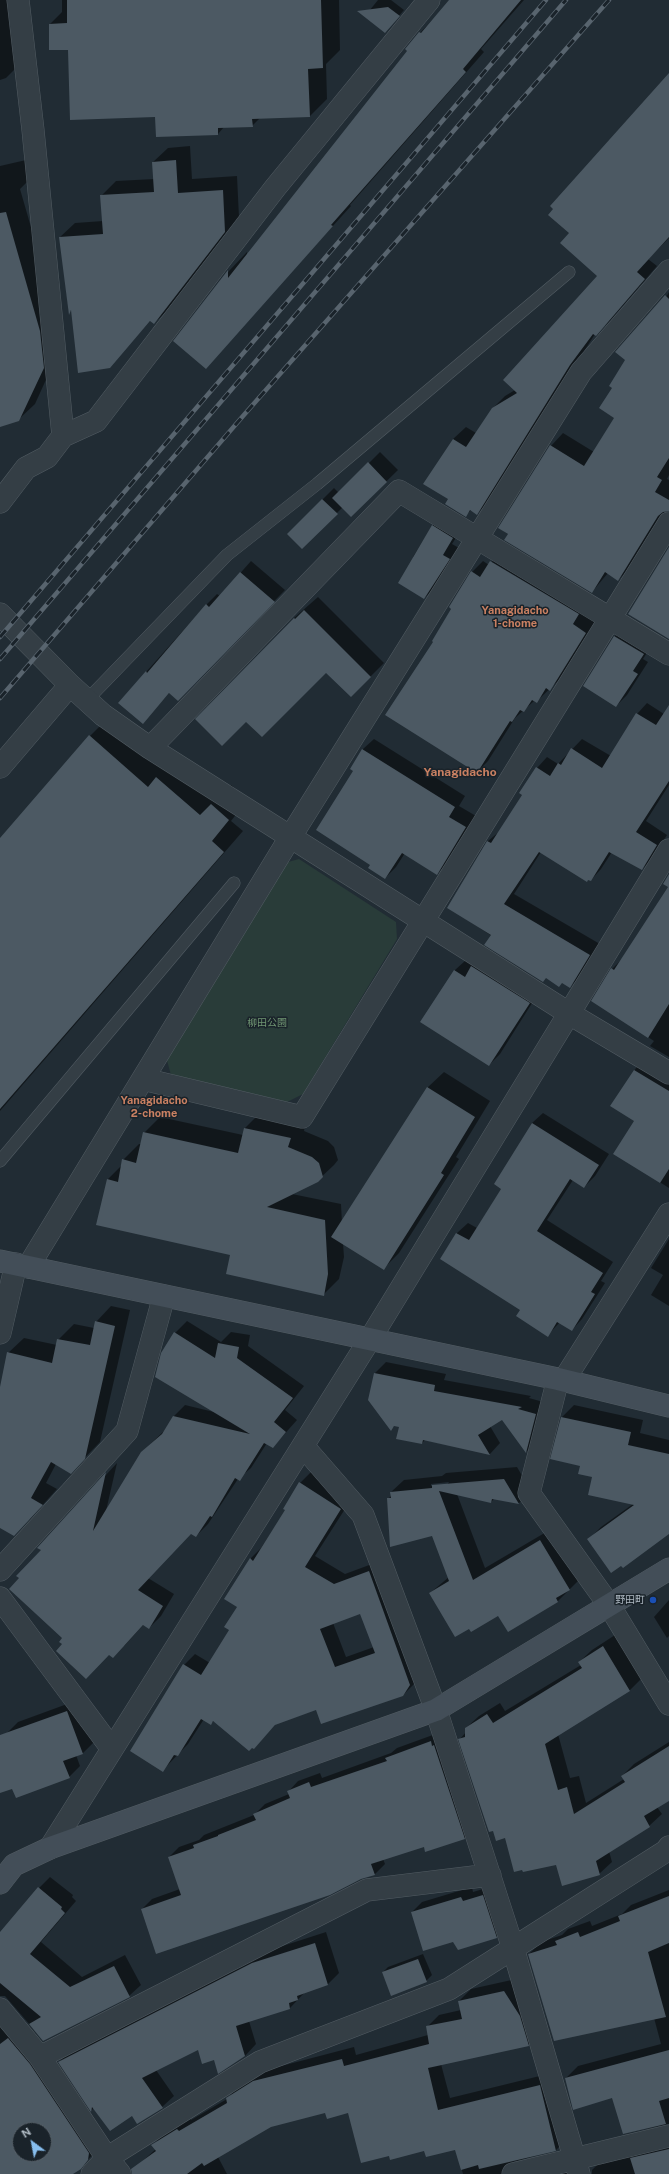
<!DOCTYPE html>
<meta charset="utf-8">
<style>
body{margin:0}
#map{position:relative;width:669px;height:2174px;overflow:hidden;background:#212c34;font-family:"Public Sans",sans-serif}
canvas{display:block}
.north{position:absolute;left:12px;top:2122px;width:40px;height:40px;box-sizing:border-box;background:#1a232a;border:1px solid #555f67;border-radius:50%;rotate:328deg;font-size:11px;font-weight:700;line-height:16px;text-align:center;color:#aeb9c2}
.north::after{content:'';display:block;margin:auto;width:14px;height:18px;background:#87beee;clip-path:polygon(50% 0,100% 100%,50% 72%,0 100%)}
</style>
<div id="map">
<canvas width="669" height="2174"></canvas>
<div class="north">N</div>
</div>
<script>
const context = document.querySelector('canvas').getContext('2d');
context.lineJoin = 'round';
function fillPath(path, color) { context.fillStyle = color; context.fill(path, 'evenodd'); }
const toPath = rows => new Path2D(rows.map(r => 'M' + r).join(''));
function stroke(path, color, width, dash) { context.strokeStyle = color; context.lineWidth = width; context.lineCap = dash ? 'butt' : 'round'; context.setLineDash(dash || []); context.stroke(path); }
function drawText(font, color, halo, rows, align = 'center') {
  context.font = font + ' "Public Sans","Noto Sans JP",sans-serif'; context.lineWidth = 3; context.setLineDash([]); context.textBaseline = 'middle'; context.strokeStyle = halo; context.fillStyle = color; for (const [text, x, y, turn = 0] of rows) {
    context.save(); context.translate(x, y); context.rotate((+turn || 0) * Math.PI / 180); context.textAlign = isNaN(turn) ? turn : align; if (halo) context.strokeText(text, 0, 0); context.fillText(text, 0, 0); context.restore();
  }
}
const green = toPath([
 [299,859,396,922,397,939,303,1094,287,1102,171,1075,166,1057,288,862]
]);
const shadow = toPath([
 [0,0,29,0,31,53,6,78,0,80],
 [62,0,339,0,340,50,326,64,327,99,310,116,260,118,252,126,224,127,218,134,156,116,69,49,50,24,62,12],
 [378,0,391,0,404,10,385,32,365,16],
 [451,0,524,0,481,49,484,52,350,205,351,206,205,367,175,341,229,271,247,252,247,256,409,51,420,33],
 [669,74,669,238,648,259,657,266,608,323,595,334,489,501,477,514,471,510,466,515,449,499,453,439,466,427,476,433,492,409,505,396,515,390,598,276,571,233],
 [190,146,192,179,237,176,239,217,169,309,154,323,151,320,109,367,72,310,69,312,60,237,75,223,103,221,101,196,116,181,154,179,153,162,168,148],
 [26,160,31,178,20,189,56,314,59,351,35,404,18,420,0,426,0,166],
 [669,292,669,475,667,479,669,480,669,510,665,511,631,567,618,580,608,573,592,592,499,528,551,446,563,433,594,452,616,418,613,387],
 [380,452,398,470,351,516,343,507,302,547,288,534,334,488,339,493],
 [443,515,463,527,452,544,459,548,435,588,424,598,416,558,413,557,432,526],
 [502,551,596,622,560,679,536,702,534,701,515,718,488,761,477,772,435,641,472,572,483,561,489,565],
 [251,561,285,590,189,689,170,692,143,722,146,672,206,605,217,594,220,596],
 [318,597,384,663,351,696,294,618],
 [626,625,654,642,643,659,648,662,627,695,616,706,584,686,615,636],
 [647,703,664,714,669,707,669,785,646,821,667,835,652,859,642,869,612,852,601,869,591,880,541,852,514,894,600,944,580,976,570,987,449,908,488,841,500,831,523,794,537,768,547,757,558,764,582,739,611,756,637,714],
 [110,716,220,796,231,785,248,799,231,821,243,831,0,1111,0,840,90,736],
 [374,739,465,796,459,806,476,816,447,863,437,874,405,853,396,867,385,878,371,864,355,771,351,769,363,749],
 [669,887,669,1057,650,1046,654,1041,593,1001,612,969,623,958],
 [466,960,539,992,500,1054,489,1065,422,1022,455,970],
 [647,1057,669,1069,669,1188,614,1153,635,1121,612,1106,636,1068],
 [444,1072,490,1101,456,1157,459,1159,399,1253,384,1268,343,1243,344,1257,339,1279,323,1295,232,1254,107,1180,122,1165,123,1160,139,1144,141,1144,144,1133,160,1117,243,1135,245,1128,261,1112,306,1122,304,1131,328,1141,334,1147,338,1160,334,1165,317,1181,292,1194,341,1204,342,1223,428,1087],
 [543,1113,609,1154,595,1176,584,1187,573,1180,547,1220,613,1262,601,1281,605,1283,582,1319,572,1330,560,1322,548,1335,522,1309,441,1258,457,1233,468,1223,477,1228,502,1188,532,1123],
 [669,1239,669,1306,651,1295,663,1275,651,1268],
 [111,1306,130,1310,100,1442,71,1472,56,1464,46,1483,57,1489,30,1519,0,1527,0,1392,8,1353,24,1338,57,1345,58,1340,74,1324,94,1328,96,1322],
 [187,1321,221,1342,231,1332,250,1335,248,1346,304,1386,285,1410,297,1420,273,1447,267,1443,251,1468,238,1479,208,1524,196,1536,191,1533,148,1578,174,1594,161,1616,149,1628,144,1624,125,1645,109,1654,64,1644,50,1542,42,1544,117,1463,106,1511,142,1452,164,1431,173,1417,185,1405,214,1412,175,1333],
 [386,1362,446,1374,444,1380,531,1396,529,1398,547,1403,537,1441,526,1452,502,1418,490,1426,500,1443,490,1454,425,1440,422,1443,400,1426,395,1425,391,1429,375,1373],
 [574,1405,643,1420,640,1433,669,1440,669,1533,589,1539,601,1527,633,1504,593,1476,581,1465,562,1417],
 [517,1467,531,1491,519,1503,495,1498,491,1502,457,1494,485,1568,553,1528,582,1577,558,1601,508,1630,499,1615,430,1593,449,1577,433,1535,388,1499,392,1495,391,1492,404,1480,442,1476,446,1473],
 [449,1482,447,1485,431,1486,431,1484],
 [311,1472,352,1498,315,1556,345,1574,380,1561,420,1673,414,1684,403,1695,317,1709,276,1724,254,1748,214,1721,211,1723,204,1719,188,1744,163,1770,184,1665,195,1654,210,1663,231,1630,250,1559,261,1548,286,1510,300,1483],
 [361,1612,374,1647,346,1657,333,1623],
 [669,1600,669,1636,667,1638,654,1617],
 [615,1635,642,1678,630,1690,558,1734,570,1778,579,1776,586,1803,624,1779,622,1776,634,1764,669,1742,669,1800,657,1807,662,1814,649,1826,609,1851,612,1862,599,1874,557,1864,506,1837,460,1739,466,1732,466,1728,479,1716,500,1703,505,1711,581,1665,579,1662,592,1650],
 [78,1700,94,1742,83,1753,76,1755,80,1766,69,1777,13,1788,0,1792,0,1743,7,1733,18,1722],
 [441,1732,474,1828,464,1839,424,1846,383,1859,385,1864,375,1874,361,1878,142,1909,152,1899,180,1889,169,1857,179,1847,199,1840,204,1835,254,1815,265,1804,289,1794,288,1792,298,1781,320,1773,322,1778,391,1753,397,1748],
 [50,1877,73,1895,72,1897,76,1901,41,1942,82,1977,125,1955,141,1985,129,1996,43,2040,5,1996,0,1996,0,1943,39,1888],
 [493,1886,506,1927,496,1937,412,1912,422,1902,472,1887,473,1892],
 [669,1890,669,2124,624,2133,613,2097,566,2078,578,2066,661,2044,654,2018,529,1954,541,1942,562,1935,568,1929,590,1921,592,1926,622,1914,631,1905],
 [326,1932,339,1973,328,1984,305,1992,290,2008,249,2021,256,2044,245,2056,214,2059,199,2048,156,2070,174,2096,162,2107,132,2114,94,2108,92,2110,59,2062,71,2050,264,1952],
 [423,1954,432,1975,426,1981,383,1972,388,1967],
 [516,1979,540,2033,528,2045,441,2064,450,2098,552,2073,568,2138,556,2150,513,2162,512,2164,521,2174,463,2174,457,2153,469,2140,349,2112,326,2112,270,2126,218,2157,227,2174,144,2174,137,2166,156,2149,153,2145,165,2133,190,2117,191,2120,227,2099,239,2086,266,2070,354,2047,356,2055,428,2035,427,2027,439,2015,461,2010,459,2001,471,1989],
 [0,2001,100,2147,80,2168,72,2174,0,2174],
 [20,2130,44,2130,44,2154,20,2154],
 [669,2141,669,2174,531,2174,575,2163,583,2172,592,2174,592,2170,604,2158]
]);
const building = toPath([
 [67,0,321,0,323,68,308,69,310,117,252,119,253,127,218,128,218,135,156,137,155,117,70,120,68,50,49,50,49,24,67,23],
 [449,0,521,0,463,69,466,72,331,225,333,226,206,369,173,341,228,270,228,278,407,51,405,49,419,32,421,33],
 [388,7,400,16,385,33,357,11],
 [669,73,669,237,637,272,645,279,596,336,593,334,570,365,477,515,470,510,466,517,445,504,448,499,423,484,453,439,466,447,492,408,517,393,503,380,597,276,560,243,569,233,548,215,553,209,550,206],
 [176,160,178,193,223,190,225,232,154,324,150,321,110,368,78,373,71,310,69,315,59,237,103,234,100,195,154,192,152,162],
 [6,212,40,331,44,368,19,421,0,427,0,213],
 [665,295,669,299,669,458,657,477,662,480,655,492,669,500,669,511,663,512,658,516,618,581,605,572,592,593,504,540,508,534,498,528,550,445,584,466,614,418,599,408,612,388,609,386,625,360,615,352],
 [368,462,387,482,351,517,332,498],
 [322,499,338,514,302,549,287,534],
 [432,525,453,538,443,555,450,559,424,599,398,583],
 [669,547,669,639,628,614],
 [490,561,579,614,573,624,586,633,550,691,546,688,537,703,532,700,524,712,520,710,512,722,510,721,477,773,385,715,433,642,432,641,451,609,449,607,471,571,480,577],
 [240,572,275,602,178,701,169,693,143,724,118,703,146,671,147,673,206,604,209,607],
 [304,610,371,677,351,697,326,673,262,737,246,722,222,746,195,719,294,618,295,619],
 [614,636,644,654,633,671,638,674,616,707,583,686],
 [669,705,669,781,636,832,657,845,642,870,609,852,591,881,588,880,587,882,539,852,504,904,590,955,570,988,562,983,559,987,546,978,543,982,484,945,491,935,447,908,487,841,491,843,522,795,519,793,536,767,550,776,558,763,561,765,571,748,602,768,636,713,656,725],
 [89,735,148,787,156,777,200,815,211,804,229,820,212,841,224,852,0,1109,0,838],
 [362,749,455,807,449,817,466,827,437,875,402,853,385,879,368,868,370,865,316,830,353,771,350,769],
 [669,874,669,1004,648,1038,591,1001,611,968,614,970,668,887,663,884],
 [471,966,530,1003,489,1066,420,1022,454,970,465,977],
 [634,1070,669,1091,669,1169,660,1183,613,1154,634,1121,610,1106],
 [427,1087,475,1117,441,1173,444,1175,384,1270,331,1237],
 [532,1123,599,1165,584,1188,570,1179,537,1231,603,1273,591,1292,595,1294,572,1331,557,1322,548,1337,516,1316,520,1310,440,1259,456,1233,469,1240,501,1189,494,1184],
 [244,1128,291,1138,288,1147,312,1157,319,1163,323,1177,318,1182,267,1207,325,1220,328,1274,324,1296,226,1274,230,1255,96,1225,107,1179,118,1182,122,1159,136,1163,143,1132,238,1153],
 [95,1321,115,1326,85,1459,71,1474,51,1462,31,1498,43,1505,14,1536,0,1528,0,1387,7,1352,52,1363,57,1339,90,1345],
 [174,1332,215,1358,218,1343,239,1347,237,1358,293,1398,274,1422,286,1432,273,1448,264,1443,240,1481,235,1478,212,1517,210,1516,196,1537,191,1534,138,1590,163,1606,149,1629,143,1625,113,1658,109,1655,86,1679,56,1651,62,1644,59,1642,62,1638,9,1589,19,1578,16,1576,41,1550,37,1548,106,1472,93,1531,141,1452,162,1434,173,1416,250,1434,155,1377,161,1353],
 [374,1373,435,1385,434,1391,522,1407,518,1409,536,1414,526,1453,502,1420,478,1435,490,1455,423,1440,422,1444,396,1439,399,1427,394,1426,391,1431,368,1400],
 [561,1417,631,1432,628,1445,669,1454,669,1534,623,1568,621,1566,611,1573,587,1539,634,1505,588,1495,592,1477,578,1474,580,1466,550,1459],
 [504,1479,519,1504,492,1499,491,1503,439,1491,473,1580,540,1540,570,1590,556,1598,558,1602,508,1632,498,1616,471,1632,469,1629,455,1637,429,1593,449,1581,432,1536,390,1547,387,1498,391,1498,390,1492,432,1488,432,1485],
 [299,1482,341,1509,305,1567,334,1584,369,1571,410,1685,403,1696,321,1724,316,1710,275,1725,254,1749,252,1748,249,1751,213,1721,211,1725,201,1719,178,1756,174,1755,163,1772,130,1751,183,1664,201,1675,229,1630,224,1627,237,1607,224,1599,250,1558,253,1561,285,1510,283,1509],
 [360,1614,375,1653,335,1667,320,1629],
 [603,1646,630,1691,545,1744,558,1790,567,1787,574,1814,625,1782,621,1776,669,1746,669,1801,644,1816,650,1827,596,1861,600,1875,562,1886,556,1865,523,1872,522,1870,514,1872,505,1838,496,1841,493,1831,489,1832,458,1739,465,1737,465,1728,487,1714,493,1723,582,1668,578,1662],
 [67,1711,83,1754,63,1761,70,1778,16,1798,12,1789,0,1793,0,1735],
 [431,1741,432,1746,434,1745,465,1839,425,1852,424,1847,371,1864,375,1875,361,1879,330,1895,156,1954,141,1909,181,1895,168,1857,194,1848,193,1845,218,1836,218,1835,256,1820,253,1814,290,1798,287,1791,309,1782,311,1787,387,1761,385,1758],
 [38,1887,62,1907,61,1909,65,1913,30,1954,70,1987,114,1966,130,1997,43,2041,29,2024,41,2017,0,1983,0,1932],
 [483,1895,497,1938,458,1950,453,1942,423,1951,411,1912,461,1897,463,1901],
 [669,1896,669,1943,648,1952,666,2017,554,2041,528,1954,557,1945,555,1941,578,1932,580,1937,620,1921,618,1916],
 [315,1943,328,1985,297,1996,298,2000,289,2003,290,2009,236,2026,245,2056,218,2074,214,2060,202,2064,198,2050,142,2078,163,2108,137,2124,132,2116,110,2131,92,2107,91,2112,58,2062,252,1963],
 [418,1959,427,1982,391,1996,382,1972],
 [504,1991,520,2016,529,2046,428,2068,438,2110,540,2085,556,2151,479,2169,478,2165,461,2170,455,2150,426,2157,424,2151,390,2160,389,2156,361,2163,348,2113,327,2119,325,2113,271,2127,204,2166,202,2163,187,2174,132,2174,131,2169,156,2151,151,2145,177,2129,179,2131,227,2103,226,2098,253,2081,342,2059,344,2066,429,2044,426,2026,462,2019,458,2001],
 [8,2038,30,2064,89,2153,88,2160,81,2169,73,2174,0,2174,0,2044],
 [20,2130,44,2130,44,2154,20,2154],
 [669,2050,669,2098,659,2101,666,2124,623,2134,612,2098,573,2110,565,2078],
 [669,2149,669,2174,635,2174,630,2158]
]);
const lane = toPath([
 [87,700,227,555,317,484,569,272],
 [0,1161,234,883]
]);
const street = toPath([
 [63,436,96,421,275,188,429,0],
 [0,502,26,468,47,457,63,436,33,130,18,0],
 [0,614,70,685,103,715,150,748,570,1014,669,1073],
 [150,748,399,491,669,654],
 [0,767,70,685],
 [143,1079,302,1117,669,523],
 [28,1267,291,836,581,372,669,271],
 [0,1333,16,1264],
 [558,1379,529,1493,609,1605,669,1704],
 [564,1380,669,1214],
 [303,1446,363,1515,436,1710,513,1948,579,2174],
 [0,1570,127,1431,164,1296],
 [0,1598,112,1749],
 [50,1848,370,1339,669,850],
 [0,2009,40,2057,107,2158,120,2174],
 [40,2057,367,1890,490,1875],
 [92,2174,107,2158,260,2062,449,1989,666,1851,669,1847],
 [513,2174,669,2136]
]);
const secondary = toPath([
 [0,1261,558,1379,669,1406],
 [0,1883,14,1865,50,1848,436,1710,669,1569]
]);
const rail = toPath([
 [0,637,546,0],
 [0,659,566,0],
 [0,698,243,416,609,0]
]);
const markers = [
 [653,1600,4,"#1a4fb4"]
];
const parkNames = [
 ["柳田公園",267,1023]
];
const poiNames = [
 ["野田町",645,1600]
];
const neighbourhoodNames = [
 ["Yanagidacho",515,611],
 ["1-chome",515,624],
 ["Yanagidacho",154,1101],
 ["2-chome",154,1114]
];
const quarterNames = [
 ["Yanagidacho",460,772]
];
fillPath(green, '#293c39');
fillPath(shadow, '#0007');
fillPath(building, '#4c5963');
stroke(lane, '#525c63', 13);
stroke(street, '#525c63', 23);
stroke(secondary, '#525c63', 23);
stroke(lane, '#343e45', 12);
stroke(street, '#343e45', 22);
stroke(secondary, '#434e58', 22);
stroke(rail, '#58646e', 4.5);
stroke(rail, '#1a232a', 3, [9]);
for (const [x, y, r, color] of markers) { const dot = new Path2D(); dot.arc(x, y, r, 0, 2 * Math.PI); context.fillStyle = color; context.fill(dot); stroke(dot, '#1a232a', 1.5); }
drawText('10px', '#709673', '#1a232a', parkNames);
drawText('10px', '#aeb9c2', '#1a232a', poiNames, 'right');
drawText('bold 11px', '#c98062', '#1a232a', neighbourhoodNames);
drawText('bold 12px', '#c98062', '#1a232a', quarterNames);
</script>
